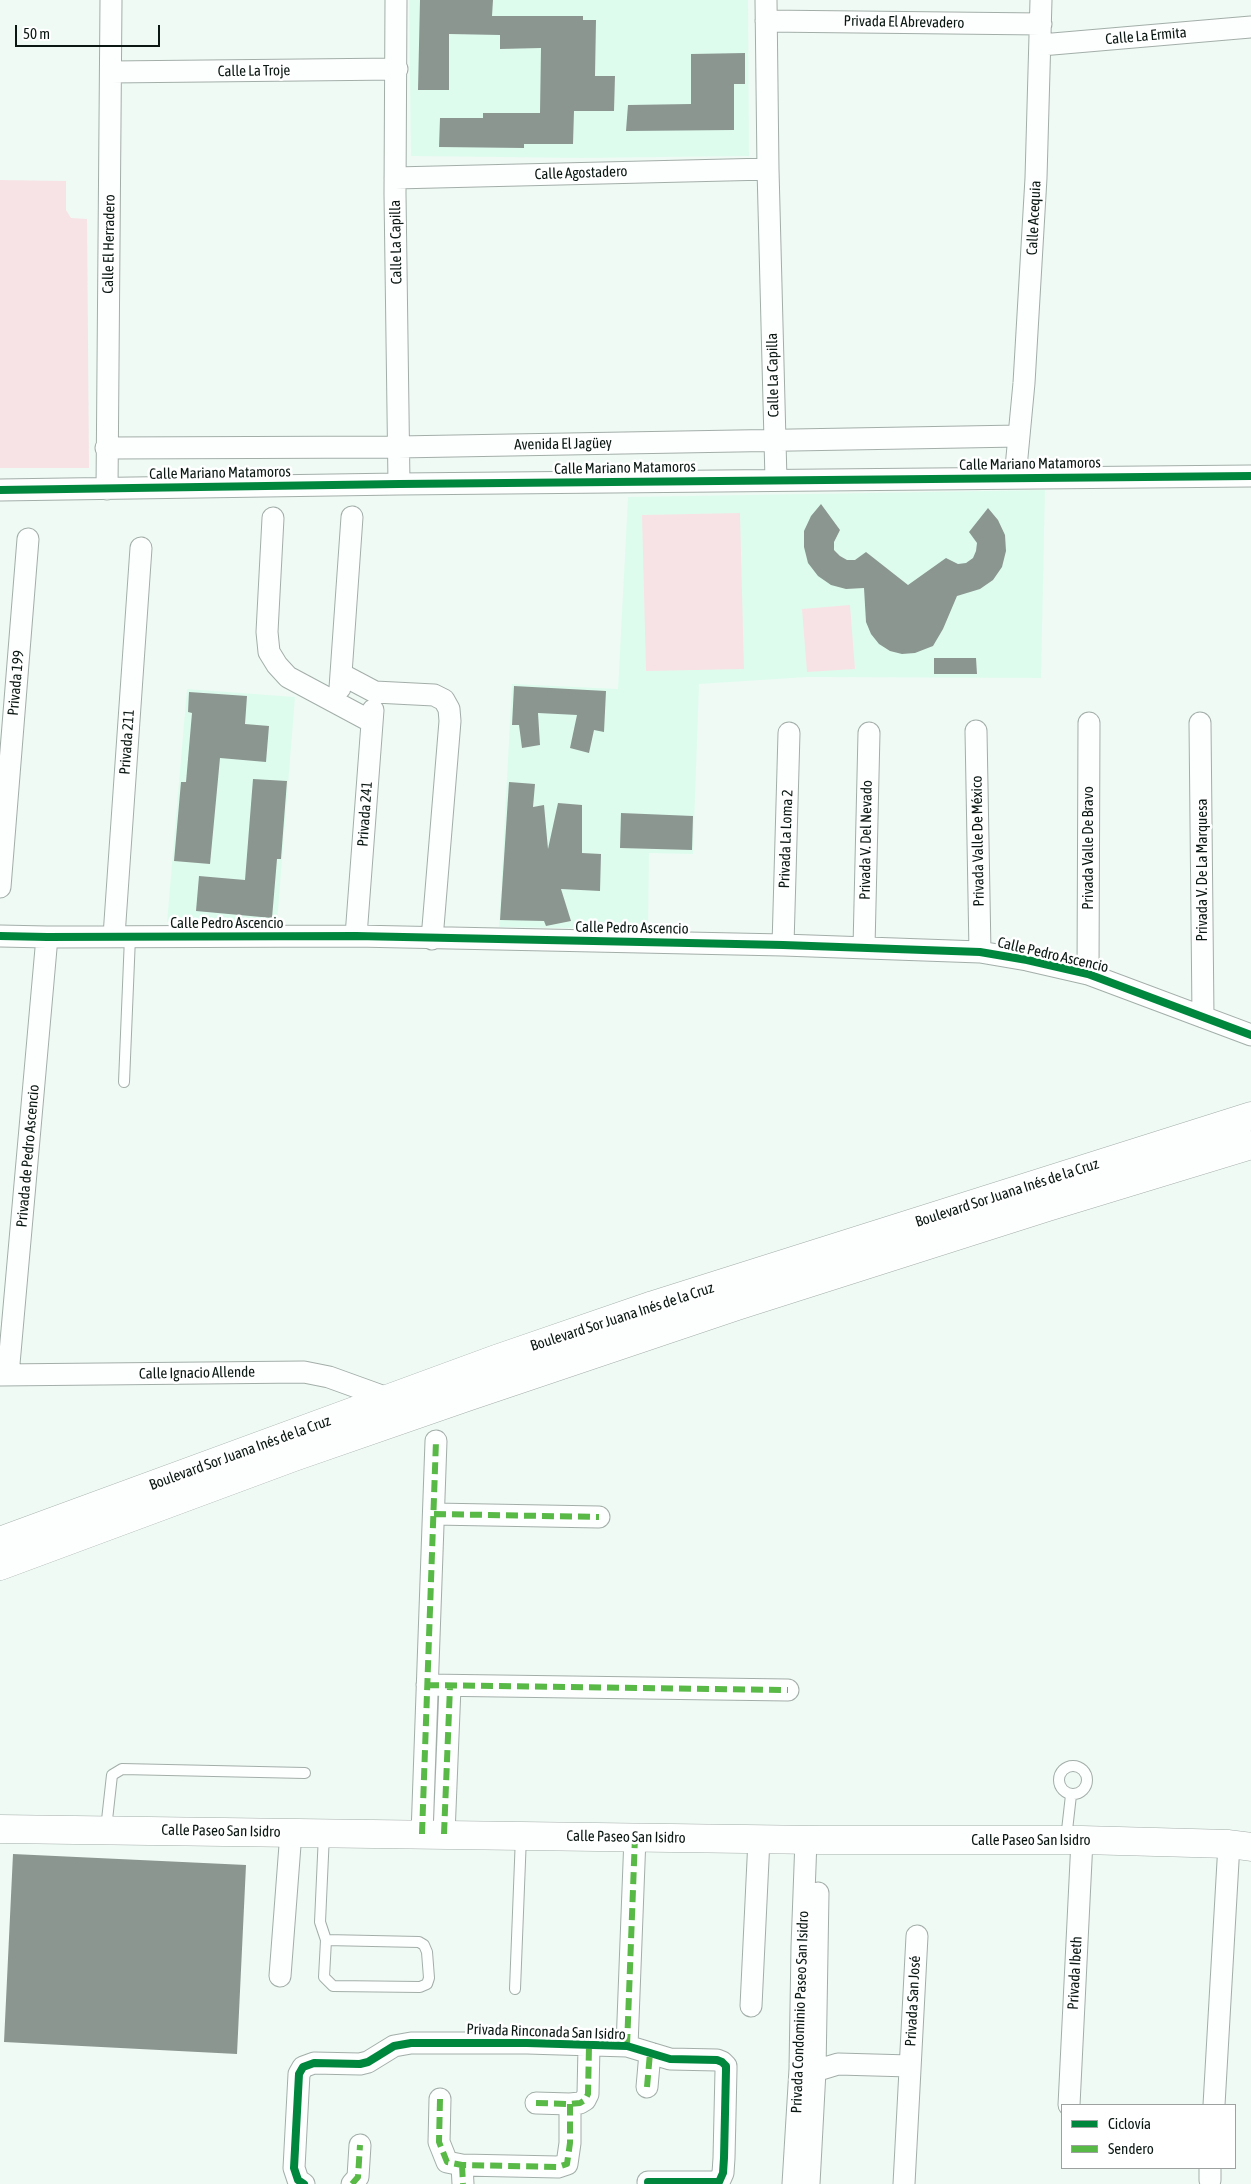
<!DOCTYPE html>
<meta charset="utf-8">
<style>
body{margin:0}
#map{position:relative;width:1251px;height:2184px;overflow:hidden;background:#effaf5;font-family:"Asap Condensed",sans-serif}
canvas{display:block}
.legend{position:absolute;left:1061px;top:2104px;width:175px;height:65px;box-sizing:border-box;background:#fff;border:1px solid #9da2a0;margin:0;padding:6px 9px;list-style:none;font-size:15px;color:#0a1712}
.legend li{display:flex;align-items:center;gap:10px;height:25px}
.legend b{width:25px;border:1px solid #9da2a0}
.scale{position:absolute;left:15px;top:25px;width:145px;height:22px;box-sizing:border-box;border:2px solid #0a1712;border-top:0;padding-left:6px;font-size:15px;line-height:18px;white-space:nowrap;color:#0a1712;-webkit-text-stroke:4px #fff;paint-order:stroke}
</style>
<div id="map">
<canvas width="1251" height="2184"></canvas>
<ul class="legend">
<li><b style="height:6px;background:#00873e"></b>Ciclovía</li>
<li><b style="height:6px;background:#58b947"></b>Sendero</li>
</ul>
<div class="scale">50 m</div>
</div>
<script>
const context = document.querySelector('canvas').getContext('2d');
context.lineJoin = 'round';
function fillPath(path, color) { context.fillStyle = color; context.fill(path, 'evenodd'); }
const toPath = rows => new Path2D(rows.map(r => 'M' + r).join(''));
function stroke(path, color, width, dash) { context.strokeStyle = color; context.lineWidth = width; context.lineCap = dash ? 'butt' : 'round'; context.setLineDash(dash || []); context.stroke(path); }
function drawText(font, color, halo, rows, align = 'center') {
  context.font = font + ' "Asap Condensed",sans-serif'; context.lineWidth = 5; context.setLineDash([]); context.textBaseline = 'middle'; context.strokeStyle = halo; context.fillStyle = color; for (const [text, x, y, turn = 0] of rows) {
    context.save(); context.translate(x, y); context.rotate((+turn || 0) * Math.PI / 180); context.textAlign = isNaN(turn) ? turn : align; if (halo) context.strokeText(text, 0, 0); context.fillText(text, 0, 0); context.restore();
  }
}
const built = toPath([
 [409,0,748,0,749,156,582,158,411,156],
 [1045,490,1041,678,808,677,699,684,693,854,649,853,648,929,499,927,512,684,618,689,628,497],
 [187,689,295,697,277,923,167,922]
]);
const green = toPath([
 [0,180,66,181,66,210,71,218,87,219,89,468,0,468],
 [740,513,744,669,646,671,642,515],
 [850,605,855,669,807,672,802,609]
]);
const building = toPath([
 [420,0,493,0,492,16,583,16,583,20,596,20,595,76,615,76,614,111,574,111,573,144,524,144,524,148,439,147,440,118,483,118,483,113,540,113,541,48,500,49,500,35,449,34,449,90,418,90],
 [745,53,745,84,734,84,734,130,626,131,628,105,691,104,691,54],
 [821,504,840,530,834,542,834,550,840,556,847,560,855,560,866,552,908,585,946,558,958,564,966,563,973,558,976,551,977,543,969,532,988,508,998,520,1005,535,1006,551,1002,567,993,580,980,589,957,596,943,629,933,646,915,653,902,654,890,651,879,644,871,634,866,622,864,588,846,589,831,585,818,576,808,563,804,547,804,531,811,516],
 [934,658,976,658,977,674,934,674],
 [514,686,606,691,604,732,594,730,589,753,570,748,577,715,538,713,540,745,522,748,519,725,512,725],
 [189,692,247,696,245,724,269,726,266,762,220,758,210,864,174,861,181,782,186,782,192,713,188,712],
 [253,779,287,781,281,859,277,859,272,918,196,911,199,876,245,880],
 [509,782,535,784,533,807,544,805,548,849,558,803,582,805,582,853,601,854,600,891,561,889,571,921,546,926,544,921,500,920],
 [621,813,693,816,692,850,620,848],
 [13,1854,246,1865,237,2054,4,2042]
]);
const lane = toPath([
 [124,1082,130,937],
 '1059 1780a14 14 0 1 1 28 0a14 14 0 1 1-28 0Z',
 [106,1829,112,1775,122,1769,305,1773],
 [324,1834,320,1922,326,1940],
 [1066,1839,1071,1795],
 [326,1940,419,1942,424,1945,427,1952,429,1978,427,1984,420,1987,333,1986,324,1977,326,1940],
 [515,1989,521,1836]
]);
const street = toPath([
 [396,0,395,194,399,484],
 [766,0,768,169,776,480],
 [766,21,1041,24],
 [1041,45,1251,27],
 [111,72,397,69],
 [395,178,768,169],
 [106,448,398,447,1019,436],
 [1015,478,1024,383,1036,178,1041,0],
 [107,489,111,0],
 [0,490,399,484,1251,476],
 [273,518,267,632,269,652,277,665,288,677,372,722],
 [341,674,375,692,434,695,444,700,449,709,450,721,432,939],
 [340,688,352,517],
 [1200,723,1203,1017],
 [976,731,980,952],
 [0,887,28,539],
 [0,936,47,937,356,936,783,945,980,952,1027,960,1088,974,1251,1035],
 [114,936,141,548],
 [356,936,373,710],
 [783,945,789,733],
 [864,947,869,733],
 [1088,974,1089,723],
 [0,1375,304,1372,329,1377,390,1399],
 [8,1375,47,937],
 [434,1514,599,1517],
 [427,1685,788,1690],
 [422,1834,436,1441],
 [444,1834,450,1687],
 [280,1976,291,1832],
 [751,2006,759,1839],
 [627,2046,635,1837],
 [803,2070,815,2071,838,2064,910,2066],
 [647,2087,650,2053],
 [440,2099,439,2142,447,2162,462,2165,558,2167,567,2164,570,2143,570,2104],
 [536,2103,570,2104,580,2103,585,2100,588,2094,589,2046],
 [1069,2105,1082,1840],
 [1214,2105,1229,1844],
 [462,2165,463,2184],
 [1210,2180,1210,2168],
 [304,2184,298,2180,294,2168,299,2074,303,2067,314,2063,360,2064,368,2062,394,2046,411,2043,527,2043,627,2046,670,2059,717,2060,722,2062,726,2066,726,2070,724,2158,723,2173,719,2182,648,2182],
 [352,2184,358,2177,360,2145],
 [793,2184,800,2069,802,1947,806,1840],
 [809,2184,815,2071,818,1893],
 [904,2184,917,1936]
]);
const secondary = toPath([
 [0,1541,496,1359,653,1305,1251,1116],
 [0,1566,294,1457,467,1397,737,1306,1048,1207,1251,1145],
 [0,1829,820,1840,1082,1840,1229,1844,1251,1847]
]);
const quiet = toPath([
 [434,1514,599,1517],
 [427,1685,788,1690],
 [422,1834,436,1441],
 [444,1834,450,1687],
 [627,2046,635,1837],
 [647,2087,650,2053],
 [440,2099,439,2142,447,2162,462,2165,558,2167,567,2164,570,2143,570,2104],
 [536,2103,570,2104,580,2103,585,2100,588,2094,589,2046],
 [462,2165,463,2184],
 [352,2184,358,2177,360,2145]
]);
const cycleway = toPath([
 [0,490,399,484,1251,476],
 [0,936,47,937,356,936,783,945,980,952,1027,960,1088,974,1251,1035],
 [304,2184,298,2180,294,2168,299,2074,303,2067,314,2063,360,2064,368,2062,394,2046,411,2043,527,2043,627,2046,670,2059,717,2060,722,2062,726,2066,726,2070,724,2158,723,2173,719,2182,648,2182]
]);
const streetNames = [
 ["Privada El Abrevadero",904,22,1],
 ["Calle La Ermita",1146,36,-5],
 ["Calle La Troje",254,71,-1],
 ["Calle Agostadero",581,173,-2],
 ["Calle Acequia",1034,218,-87],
 ["Calle La Capilla",396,242,-91],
 ["Calle El Herradero",109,244,-89],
 ["Calle La Capilla",773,375,-91],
 ["Avenida El Jagüey",563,444,-1],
 ["Calle Mariano Matamoros",1030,464,-1],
 ["Calle Mariano Matamoros",625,468,-1],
 ["Calle Mariano Matamoros",220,473,-1],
 ["Privada 199",16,683,-85],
 ["Privada 211",127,742,-86],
 ["Privada 241",365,814,-86],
 ["Privada La Loma 2",786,839,-88],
 ["Privada V. Del Nevado",866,840,-89],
 ["Privada Valle De México",978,841,-91],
 ["Privada Valle De Bravo",1088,848,-90],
 ["Privada V. De La Marquesa",1202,870,-90],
 ["Calle Pedro Ascencio",227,923],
 ["Calle Pedro Ascencio",632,928,1],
 ["Calle Pedro Ascencio",1053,955,13],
 ["Privada de Pedro Ascencio",28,1156,-85],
 ["Boulevard Sor Juana Inés de la Cruz",1007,1193,-18],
 ["Boulevard Sor Juana Inés de la Cruz",622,1317,-18],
 ["Calle Ignacio Allende",197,1373,-1],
 ["Boulevard Sor Juana Inés de la Cruz",240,1453,-20],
 ["Calle Paseo San Isidro",221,1831,1],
 ["Calle Paseo San Isidro",626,1837,1],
 ["Calle Paseo San Isidro",1031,1840],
 ["Privada Ibeth",1075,1973,-87],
 ["Privada San José",913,2001,-87],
 ["Privada Condominio Paseo San Isidro",800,2012,-88],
 ["Privada Rinconada San Isidro",546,2032,2]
];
fillPath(built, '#defcee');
fillPath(green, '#f7e3e6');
fillPath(building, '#8b9691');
stroke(lane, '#a3aea9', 12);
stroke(street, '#a3aea9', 23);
stroke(secondary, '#a3aea9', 29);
stroke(lane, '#fdfefe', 10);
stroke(street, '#fdfefe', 21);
stroke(secondary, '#fdfefe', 28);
stroke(quiet, '#58b947', 6, [12, 6]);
stroke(cycleway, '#00873e', 8);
drawText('15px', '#0a1712', '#fff', streetNames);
</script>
